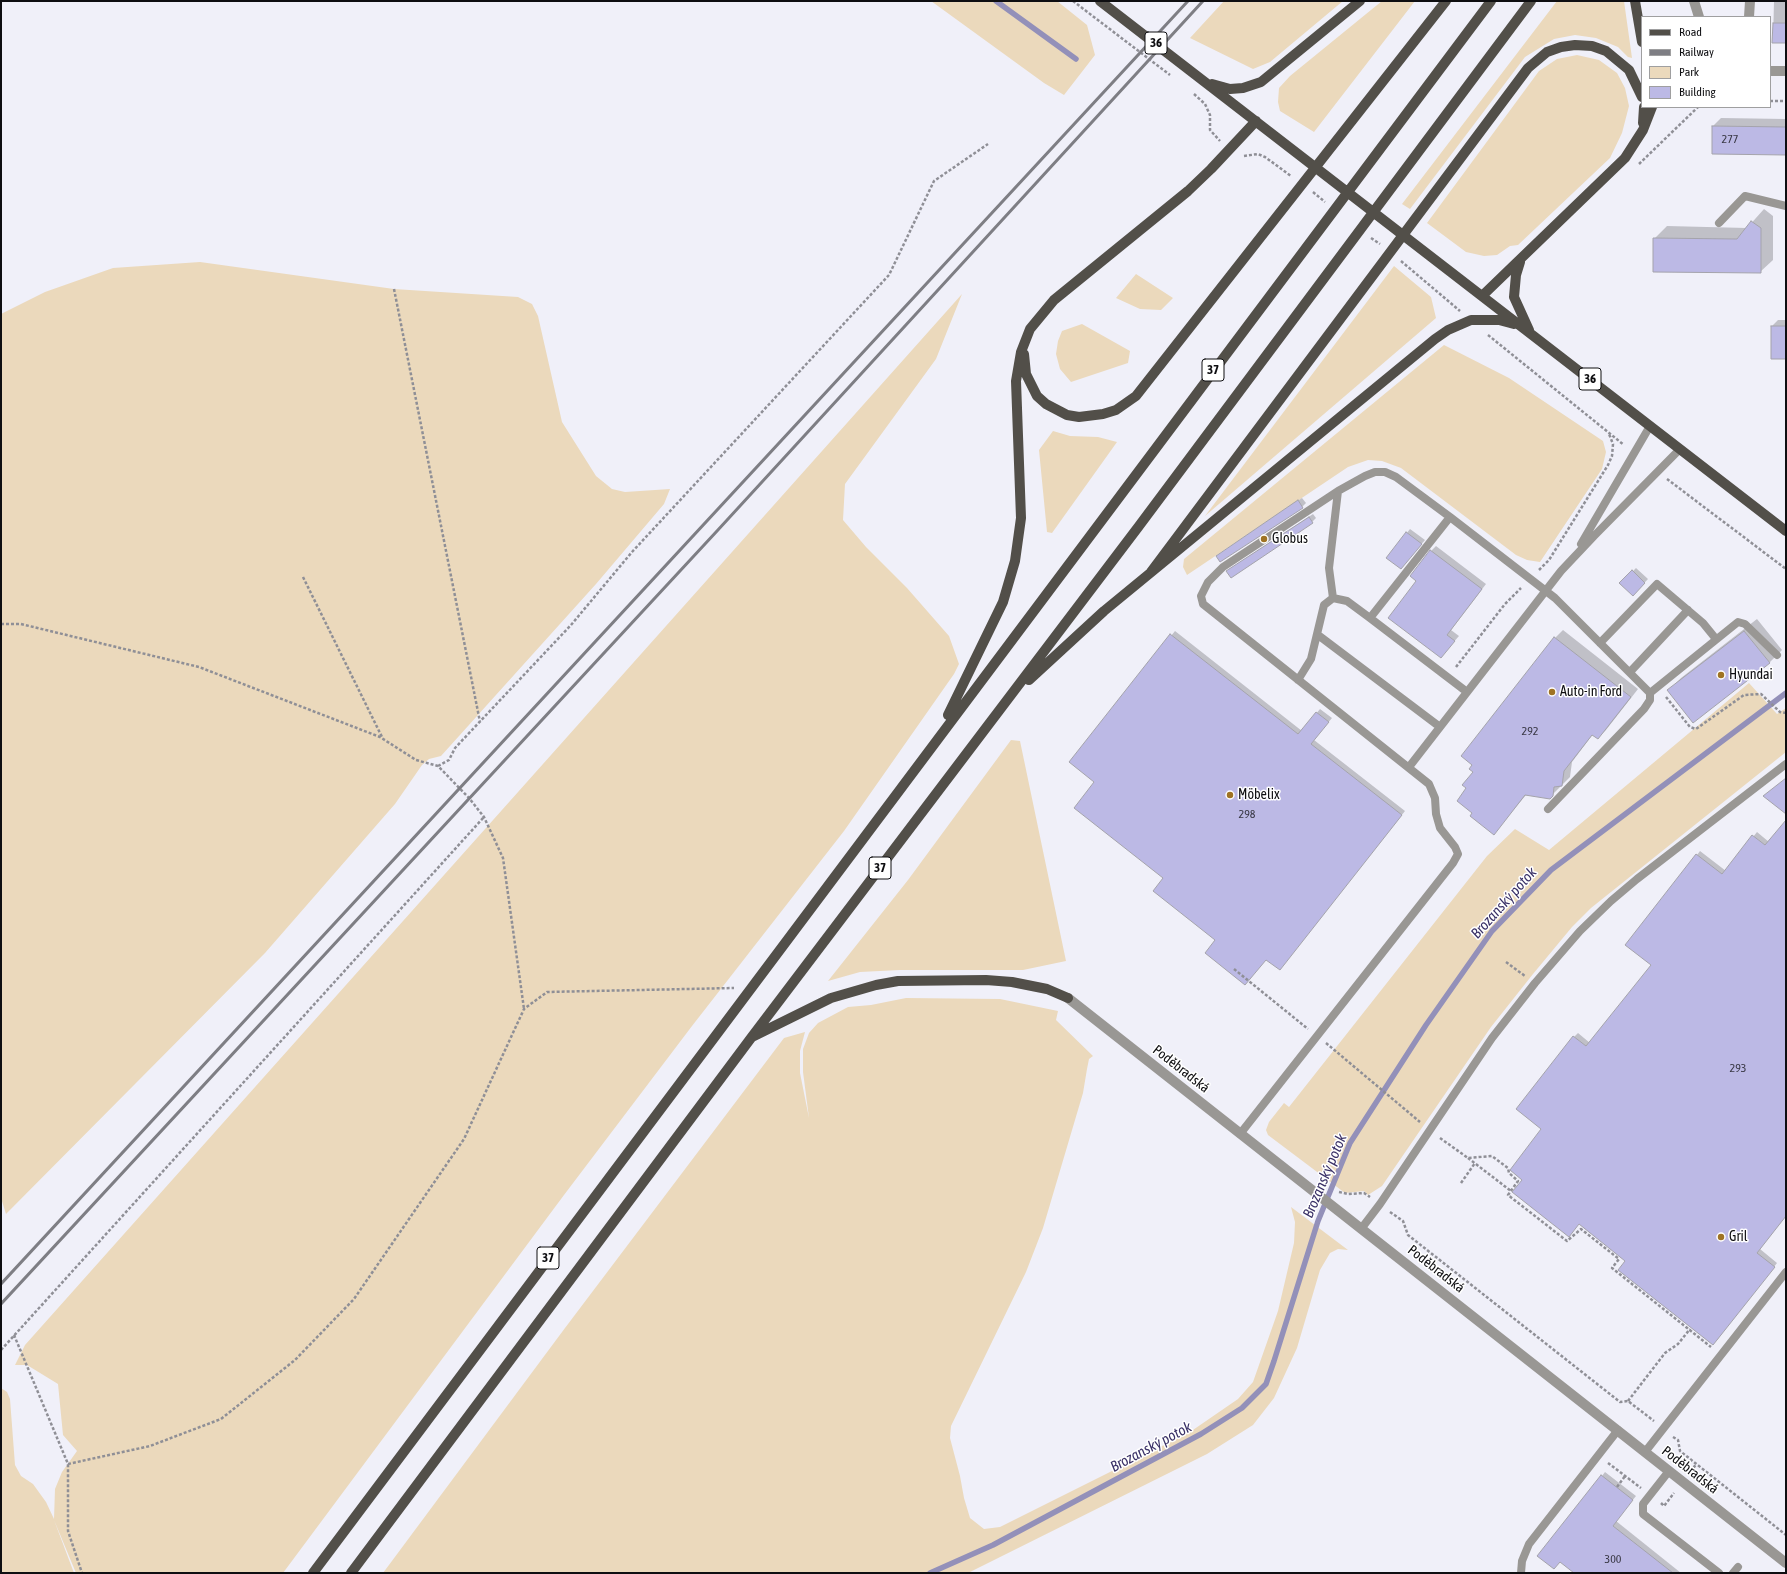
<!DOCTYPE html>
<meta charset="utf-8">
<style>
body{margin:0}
#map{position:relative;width:1787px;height:1574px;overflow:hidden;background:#f0f0f9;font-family:"Asap Condensed",sans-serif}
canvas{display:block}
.frame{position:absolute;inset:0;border:2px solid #0e0e11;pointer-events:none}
.legend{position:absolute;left:1641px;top:16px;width:130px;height:92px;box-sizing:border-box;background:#fff;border:1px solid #9f9fa0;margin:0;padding:5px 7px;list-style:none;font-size:12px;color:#0e0e11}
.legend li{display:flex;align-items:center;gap:8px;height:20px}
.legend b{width:20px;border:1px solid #9f9fa0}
</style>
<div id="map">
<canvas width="1787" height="1574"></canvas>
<div class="frame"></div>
<ul class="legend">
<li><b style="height:5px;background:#524f49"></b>Road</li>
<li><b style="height:5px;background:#7e7e84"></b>Railway</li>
<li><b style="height:11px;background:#ebd9bc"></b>Park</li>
<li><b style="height:11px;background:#bcb9e5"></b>Building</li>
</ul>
</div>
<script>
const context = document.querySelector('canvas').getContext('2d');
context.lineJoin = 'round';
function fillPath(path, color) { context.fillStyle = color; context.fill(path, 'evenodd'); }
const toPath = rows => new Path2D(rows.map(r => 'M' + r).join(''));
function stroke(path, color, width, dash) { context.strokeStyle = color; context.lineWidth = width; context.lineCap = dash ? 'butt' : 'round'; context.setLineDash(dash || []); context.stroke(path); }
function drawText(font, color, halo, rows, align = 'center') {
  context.font = font + ' "Asap Condensed",sans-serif'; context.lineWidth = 3; context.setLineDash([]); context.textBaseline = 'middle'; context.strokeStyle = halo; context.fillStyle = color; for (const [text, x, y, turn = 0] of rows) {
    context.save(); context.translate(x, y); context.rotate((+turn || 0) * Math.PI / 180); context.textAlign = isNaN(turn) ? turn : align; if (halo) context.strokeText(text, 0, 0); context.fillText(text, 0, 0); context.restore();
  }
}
const green = toPath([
 [931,1,1057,1,1087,25,1095,55,1064,95,1044,83],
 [1224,1,1343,1,1270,62,1253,69,1190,38],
 [1382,1,1415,1,1314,132,1280,111,1278,102,1279,88,1290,76],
 [1557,1,1624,1,1632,58,1628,57,1618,47,1596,38,1575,35,1554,39,1525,57,1410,209,1402,204],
 [1577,55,1599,60,1617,73,1625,88,1629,106,1622,133,1610,158,1518,245,1510,246,1497,255,1484,256,1466,252,1427,223,1539,71,1557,59],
 [200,262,394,289,518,297,532,304,538,316,562,422,596,476,612,489,625,492,670,489,664,504,596,584,441,756,429,759,422,765,395,804,265,953,6,1214,1,1198,1,314,45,292,113,268],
 [1394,266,1431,297,1436,318,1205,516],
 [1136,274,1173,298,1161,310,1140,309,1116,298],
 [962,294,936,359,845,484,843,520,866,547,907,588,949,636,959,664,954,674,844,831,692,1026,564,1195,283,1573,76,1573,54,1520,74,1573,1,1573,1,1388,7,1392,10,1399,15,1465,21,1476,33,1484,46,1502,54,1519,55,1489,62,1472,77,1451,63,1435,58,1384,27,1365,15,1365,25,1345],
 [1082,324,1130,351,1128,363,1071,382,1060,369,1056,354,1058,341,1062,331],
 [1444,345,1509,378,1603,441,1606,452,1602,469,1540,562,1527,560,1516,555,1401,468,1382,461,1368,460,1348,467,1187,575,1183,567,1184,559],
 [1053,431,1070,436,1098,437,1117,442,1052,533,1047,532,1039,450],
 [1749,683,1777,714,1786,708,1786,752,1591,908,1572,927,1533,974,1491,1027,1382,1186,1368,1195,1364,1191,1345,1193,1268,1135,1266,1130,1269,1122,1284,1103,1289,1107,1487,856,1515,829,1549,850],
 [1011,740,1020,741,1066,961,1023,970,900,970,860,972,828,981,908,880],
 [906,998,1000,999,1058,1011,1056,1020,1093,1056,1089,1059,1087,1069,1083,1093,1043,1228,1026,1272,951,1426,950,1438,960,1476,964,1498,970,1518,984,1529,1000,1527,1190,1432,1238,1399,1253,1382,1278,1311,1294,1243,1295,1222,1291,1207,1348,1250,1338,1249,1330,1253,1320,1270,1297,1348,1274,1398,1253,1425,1207,1454,968,1573,383,1573,565,1328,784,1038,805,1032,800,1051,800,1073,809,1118,803,1072,803,1049,809,1033,818,1023,848,1007,871,1005]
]);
const shadow = toPath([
 [1774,1,1786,1,1786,42,1773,42],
 [1721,118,1786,119,1786,154,1713,153,1713,126],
 [1764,209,1773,216,1773,260,1760,272,1654,239,1667,226,1747,228],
 [1778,320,1786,320,1786,358,1772,358,1772,326],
 [1302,498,1306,503,1302,507,1220,561,1217,556,1221,553],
 [1313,514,1316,518,1312,522,1231,577,1231,568],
 [1410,529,1425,540,1401,568,1387,558],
 [1436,546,1486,584,1451,630,1459,636,1445,652,1431,551],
 [1636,568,1648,579,1633,595,1621,583],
 [1757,619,1782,650,1770,662,1693,722,1669,690,1681,678],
 [1563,630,1638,689,1606,730,1598,738,1593,734,1572,762,1570,777,1549,798,1526,795,1494,833,1474,813,1468,788,1474,772,1555,638],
 [1175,631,1302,731,1320,709,1332,718,1314,740,1405,811,1283,965,1217,940,1165,878,1096,782,1070,762],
 [1786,821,1786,1216,1760,1249,1777,1263,1717,1340,1626,1260,1524,1180,1574,1037,1578,1033,1590,1043,1652,965,1697,855,1700,851,1726,871,1757,832,1769,842],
 [1605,1472,1636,1496,1616,1521,1681,1573,1575,1573,1602,1476]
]);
const stream = toPath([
 [996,1,1076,59],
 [930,1573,993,1545,1201,1434,1242,1408,1266,1384,1274,1361,1318,1221,1350,1143,1426,1025,1492,931,1551,870,1786,693]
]);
const building = toPath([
 [1773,23,1786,23,1786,43,1772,43,1773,23],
 [1712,126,1786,127,1786,155,1712,154,1712,126],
 [1751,221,1761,228,1761,273,1653,272,1653,238,1737,239,1751,221],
 [1771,326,1786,326,1786,359,1771,359,1771,326],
 [1298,500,1303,508,1220,562,1216,556,1298,500],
 [1309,517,1313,523,1231,578,1226,571,1309,517],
 [1406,532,1422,544,1401,569,1386,558,1406,532],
 [1430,550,1482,589,1447,635,1455,641,1441,658,1388,618,1416,581,1410,576,1430,550],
 [1632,570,1645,583,1633,596,1619,583,1632,570],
 [1744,631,1770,663,1693,723,1667,690,1744,631],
 [1170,634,1298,734,1316,712,1329,722,1311,744,1402,815,1280,970,1266,960,1245,985,1205,953,1215,940,1153,891,1163,878,1074,808,1094,782,1069,762,1170,634],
 [1554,637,1631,697,1598,739,1592,735,1564,771,1562,786,1554,787,1553,796,1550,799,1525,795,1494,835,1470,816,1472,813,1457,801,1466,788,1462,785,1473,772,1469,769,1472,765,1461,756,1554,637],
 [1786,778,1786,814,1763,796,1786,778],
 [1786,820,1786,1216,1757,1253,1775,1267,1713,1345,1618,1270,1625,1261,1579,1224,1569,1237,1512,1192,1522,1180,1510,1170,1541,1129,1516,1109,1573,1036,1586,1046,1651,965,1625,945,1696,854,1722,874,1752,835,1765,845,1786,820],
 [1601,1475,1633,1500,1613,1526,1673,1573,1574,1573,1560,1562,1554,1569,1537,1556,1601,1475]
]);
const path = toPath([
 [1073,1,1170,75],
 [1194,94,1205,104,1210,115,1210,130,1220,141],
 [1770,101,1786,101],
 [1244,156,1258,154,1265,157,1291,176],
 [1639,164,1698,107],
 [1313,192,1325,202],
 [1371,238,1380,244],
 [1401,261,1460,311],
 [394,289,480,722],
 [1488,335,1624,445],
 [1667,479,1786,569],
 [1539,570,1549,560,1608,465,1612,456,1613,444,1609,434],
 [303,577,382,737],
 [1,624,21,624,199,667,380,737,416,760,438,766,469,798,484,817,503,858,524,1009],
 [1456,667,1505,604,1521,588],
 [1666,697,1690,727,1696,729,1744,695,1761,694,1780,712,1786,713],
 [438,766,449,760,455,748,571,625,632,552,889,275,934,181,988,144],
 [1506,962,1525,976],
 [1234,969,1308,1029],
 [1326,1043,1420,1122],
 [1440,1138,1468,1158,1492,1156,1508,1168,1509,1173,1518,1181,1508,1195,1567,1241,1581,1229,1619,1259,1612,1268,1711,1347],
 [1468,1158,1511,1191],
 [1461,1183,1475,1163],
 [1339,1192,1348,1194,1364,1193,1370,1197],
 [1390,1212,1403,1221,1408,1235,1620,1402,1628,1401,1654,1421],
 [14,1335,68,1464,68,1531,82,1573],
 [1,1350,484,817],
 [1628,1401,1665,1353,1678,1344,1690,1329],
 [1673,1437,1678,1440,1680,1451,1786,1535],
 [1608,1463,1641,1488],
 [68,1464,150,1446,221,1419,295,1360,354,1299,464,1139,524,1009,547,992,734,988],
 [1691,1472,1696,1464],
 [1617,1487,1625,1476],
 [1661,1503,1664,1506,1674,1493]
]);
const lane = toPath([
 [1719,223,1745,196,1786,206],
 [1581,544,1650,426],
 [1370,618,1347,601,1333,598,1329,568,1338,491,1365,476,1375,472,1385,472,1396,477,1450,517],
 [1318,635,1440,727],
 [1600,643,1657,584,1703,623,1716,639],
 [1630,672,1688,610],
 [1298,680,1311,659,1324,605,1333,598],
 [1467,692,1370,618,1450,517,1555,598,1650,693,1650,700,1644,709,1548,809],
 [1650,693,1738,622,1745,624,1777,655],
 [1409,767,1561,571,1594,536,1680,449],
 [1240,1134,1453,863,1458,854,1455,847,1440,828,1436,814,1435,798,1429,784,1203,604,1201,596,1208,582,1223,567,1338,491],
 [1361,1229,1380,1204,1492,1038,1535,983,1580,931,1611,901,1637,879,1786,764],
 [1645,1452,1786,1272],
 [1669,1471,1643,1504,1643,1514,1719,1573],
 [1521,1573,1522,1561,1529,1544,1618,1430],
 [1733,1573,1738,1567]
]);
const street = toPath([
 [1694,1,1699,17],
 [1749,17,1750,1],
 [1770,71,1786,71],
 [1068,998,1786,1563]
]);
const primary = toPath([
 [1100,1,1786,531],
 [1635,1,1642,42],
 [1212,84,1230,89,1243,88,1261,82,1360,1],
 [1643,123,1644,107],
 [1520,262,1516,275,1514,297,1529,330],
 [1482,296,1625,158,1643,130,1652,107],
 [1024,354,1026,374,1037,396,1046,404,1067,415,1079,417,1103,414,1116,410,1136,396,1446,1],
 [1151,572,1528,68,1547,52,1561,47,1575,45,1592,46,1606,51,1629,70,1642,97],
 [1029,680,1104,611,1435,339,1448,330,1471,320,1499,320,1514,324],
 [948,715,1003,602,1015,561,1021,518,1016,381,1021,352,1030,329,1054,300,1188,191,1211,169,1256,121],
 [754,1036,831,998,876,985,898,981,986,980,1012,982,1047,989,1068,998],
 [313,1573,1491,1],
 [351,1573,751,1038,1139,526,1531,1]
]);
const rail = toPath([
 [1,1284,1188,1],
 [1,1304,717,531,1203,1]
]);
const markers = [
 [1264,539,4,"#9f7323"],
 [1721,675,4,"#9f7323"],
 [1552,692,4,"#9f7323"],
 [1230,795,4,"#9f7323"],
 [1721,1237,4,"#9f7323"]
];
const numberNames = [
 ["277",1730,139],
 ["292",1530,731],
 ["298",1247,814],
 ["293",1738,1068],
 ["300",1613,1559]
];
const shields = [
 [1156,43,22],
 [1213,370,22],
 [1590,379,22],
 [880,868,22],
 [548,1258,22]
];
const shieldNames = [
 ["36",1156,43],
 ["37",1213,370],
 ["36",1590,379],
 ["37",880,868],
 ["37",548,1258]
];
const poiNames = [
 ["Globus",1272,539],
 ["Hyundai",1729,675],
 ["Auto-in Ford",1560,692],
 ["Möbelix",1238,795],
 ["Gril",1729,1237]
];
const streetNames = [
 ["Poděbradská",1181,1069,38],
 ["Poděbradská",1436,1269,38],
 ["Poděbradská",1690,1470,38]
];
const waterNames = [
 ["Brozanský potok",1504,903,-48],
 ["Brozanský potok",1325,1176,-67],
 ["Brozanský potok",1151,1447,-28]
];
fillPath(green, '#ebd9bc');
fillPath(shadow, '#0003');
stroke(stream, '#9390b9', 5.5);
fillPath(building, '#bcb9e5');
stroke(building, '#a4a3ab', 1);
stroke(path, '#8f8f96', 2.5, [3, 2]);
stroke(lane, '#999794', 8);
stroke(street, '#999794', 10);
stroke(primary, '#524f49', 10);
stroke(rail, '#7e7e84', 3);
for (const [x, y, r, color] of markers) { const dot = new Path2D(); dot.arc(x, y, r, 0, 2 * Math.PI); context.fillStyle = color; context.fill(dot); stroke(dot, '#fff', 1.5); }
drawText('12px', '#3a3946', null, numberNames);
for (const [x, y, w] of shields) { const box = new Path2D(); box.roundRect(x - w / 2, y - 11, w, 22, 3); context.fillStyle = '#fff'; context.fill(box); stroke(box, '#0e0e11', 1); }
drawText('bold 13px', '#0e0e11', null, shieldNames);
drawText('14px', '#0e0e11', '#fff', poiNames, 'left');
drawText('14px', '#0e0e11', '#fff', streetNames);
drawText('italic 15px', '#3a3167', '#fff', waterNames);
</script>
